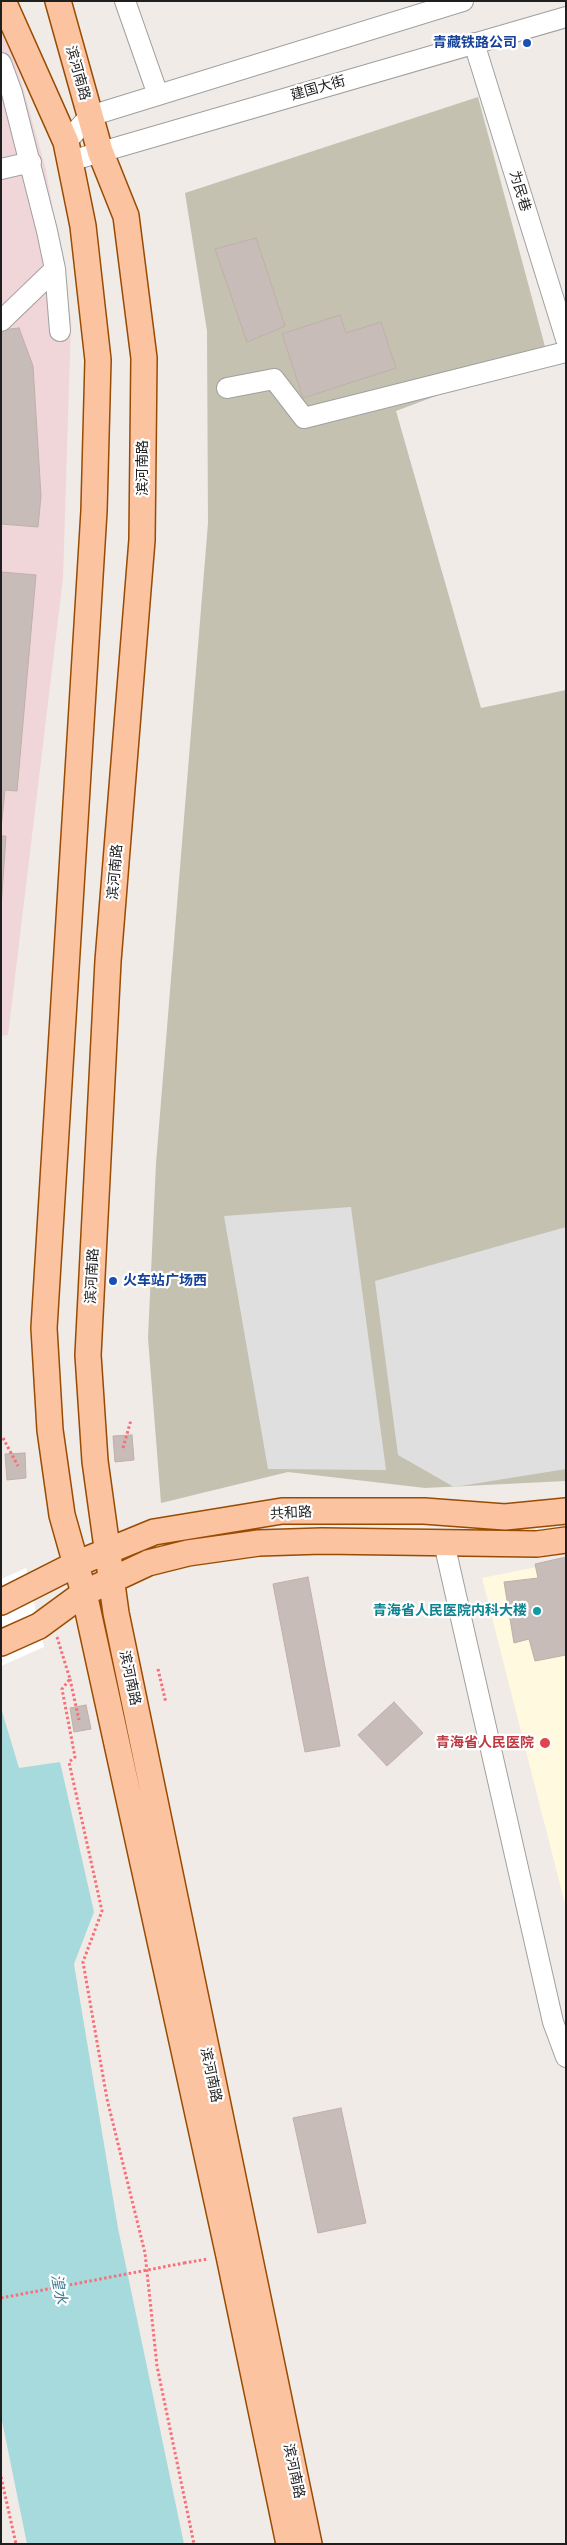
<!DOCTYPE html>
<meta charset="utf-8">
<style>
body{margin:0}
#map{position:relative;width:567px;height:2545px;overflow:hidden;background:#f0ebe6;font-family:"Asap Condensed",sans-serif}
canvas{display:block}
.frame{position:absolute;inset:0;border:2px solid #1f1f1f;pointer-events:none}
</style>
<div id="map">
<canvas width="567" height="2545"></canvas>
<div class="frame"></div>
</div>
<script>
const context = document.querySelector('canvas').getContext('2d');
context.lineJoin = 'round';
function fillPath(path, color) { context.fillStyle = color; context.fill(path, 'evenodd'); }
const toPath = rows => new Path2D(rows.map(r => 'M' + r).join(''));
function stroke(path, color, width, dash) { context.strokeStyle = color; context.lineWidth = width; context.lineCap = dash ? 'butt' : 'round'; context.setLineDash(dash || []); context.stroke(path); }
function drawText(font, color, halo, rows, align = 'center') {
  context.font = font + ' "Asap Condensed","Noto Sans SC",sans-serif'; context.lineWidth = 4.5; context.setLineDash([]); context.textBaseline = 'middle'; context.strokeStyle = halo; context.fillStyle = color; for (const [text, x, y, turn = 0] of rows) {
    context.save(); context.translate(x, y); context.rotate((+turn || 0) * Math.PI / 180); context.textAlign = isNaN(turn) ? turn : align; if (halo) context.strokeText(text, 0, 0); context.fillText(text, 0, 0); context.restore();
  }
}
const commercial = toPath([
 [1,22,19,74,46,170,71,320,63,578,8,1035,1,1036]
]);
const education = toPath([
 [566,1561,566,1908,482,1578]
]);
const construction = toPath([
 [478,97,547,354,396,411,481,708,566,690,566,1481,425,1488,288,1472,161,1503,148,1338,156,1163,208,523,207,331,185,193]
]);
const parking = toPath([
 [351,1207,386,1470,268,1469,224,1216],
 [566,1227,566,1469,454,1487,398,1455,375,1281]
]);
const water = toPath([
 [1,1708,19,1768,60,1762,94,1912,74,1964,118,2228,184,2544,27,2544,1,2416]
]);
const pier = toPath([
 [26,1568,44,1647,1,1666,1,1579]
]);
const building = toPath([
 [256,238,285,326,247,342,215,249,256,238],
 [340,315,346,333,381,322,396,368,303,398,282,334,340,315],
 [19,328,33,366,41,496,38,527,1,524,1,330,19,328],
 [1,572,36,575,17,791,5,790,1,829,1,572],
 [1,836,6,836,1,908,1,836],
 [132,1435,134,1460,115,1462,113,1436,132,1435],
 [25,1453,26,1478,7,1480,5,1454,25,1453],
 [566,1557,566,1655,535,1661,529,1639,514,1643,504,1582,538,1578,535,1564,566,1557],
 [308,1577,340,1746,305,1752,273,1584,308,1577],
 [394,1702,423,1733,387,1766,358,1735,394,1702],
 [86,1705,91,1729,74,1732,70,1708,86,1705],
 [341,2108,366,2223,318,2233,293,2118,341,2108]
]);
const path = toPath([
 [3,1438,18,1466],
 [123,1448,131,1420],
 [57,1637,70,1679,62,1689,75,1757,69,1762,102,1911,83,1962,107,2099,145,2253,157,2366,194,2544],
 [158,1669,166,1703],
 [70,1679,79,1720],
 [184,2263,208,2259],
 [1,2477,16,2544]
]);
const minor = toPath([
 [125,1,158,95],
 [474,43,566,339],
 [1,63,12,93,47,231,55,269,60,331],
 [66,142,90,116,463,1],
 [70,161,566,17],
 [1,169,31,162],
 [1,321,55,269],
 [227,388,274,379,304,418,566,352],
 [444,1543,553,2022,566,2057]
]);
const major = toPath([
 [3,1,66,142,83,226,98,360,94,511,44,1328,50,1430,62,1515,84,1593,229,2256,289,2544],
 [58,1,100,151,126,216,144,358,142,540,108,961,88,1355,95,1461,116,1613,309,2544],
 [1,1602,76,1564,154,1532,282,1511,424,1511,505,1517,566,1511],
 [1,1643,39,1626,84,1593,148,1563,188,1553,259,1543,322,1541,537,1544,566,1540]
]);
const pathBridge = toPath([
 [1,2298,184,2263]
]);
const markers = [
 [527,43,5,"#1a4fb4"],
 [113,1281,5,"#1a4fb4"],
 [537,1611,5,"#0f9aa8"],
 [545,1743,6,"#e0444e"]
];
const transitNames = [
 ["青藏铁路公司",517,43],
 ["火车站广场西",123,1281,"left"]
];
const streetNames = [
 ["滨河南路",78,73,74],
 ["建国大街",318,88,-16],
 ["为民巷",520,191,73],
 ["滨河南路",143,468,-90],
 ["滨河南路",115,872,-85],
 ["滨河南路",92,1276,-87],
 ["共和路",291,1513,-3],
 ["滨河南路",130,1678,78],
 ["滨河南路",211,2075,78],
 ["滨河南路",294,2471,78]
];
const cultureNames = [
 ["青海省人民医院内科大楼",527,1611]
];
const healthNames = [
 ["青海省人民医院",534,1743]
];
const waterNames = [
 ["湟水",59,2289,79]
];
fillPath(commercial, '#f0d5d9');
fillPath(education, '#fff9e0');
fillPath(construction, '#c4c1b1');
fillPath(parking, '#dfdfdf');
fillPath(water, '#a7dadd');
fillPath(pier, '#fff');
fillPath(building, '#c8bcb9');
stroke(building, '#c1afa8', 1);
stroke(minor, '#a0a0a0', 22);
stroke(major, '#994b02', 28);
stroke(path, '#f86e79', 3, [2.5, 2.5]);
stroke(minor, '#fff', 20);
stroke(major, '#fbc3a0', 25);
stroke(pathBridge, '#f86e79', 3, [2.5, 2.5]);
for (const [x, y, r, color] of markers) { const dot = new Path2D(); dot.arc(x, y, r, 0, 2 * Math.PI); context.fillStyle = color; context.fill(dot); stroke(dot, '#fff', 2); }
drawText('bold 14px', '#164399', '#fff', transitNames, 'right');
drawText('14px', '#1f1f1f', '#fff', streetNames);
drawText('bold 14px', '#0d838f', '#fff', cultureNames, 'right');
drawText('bold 14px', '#be3a42', '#fff', healthNames, 'right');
drawText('italic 15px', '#437c96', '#fff', waterNames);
</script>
